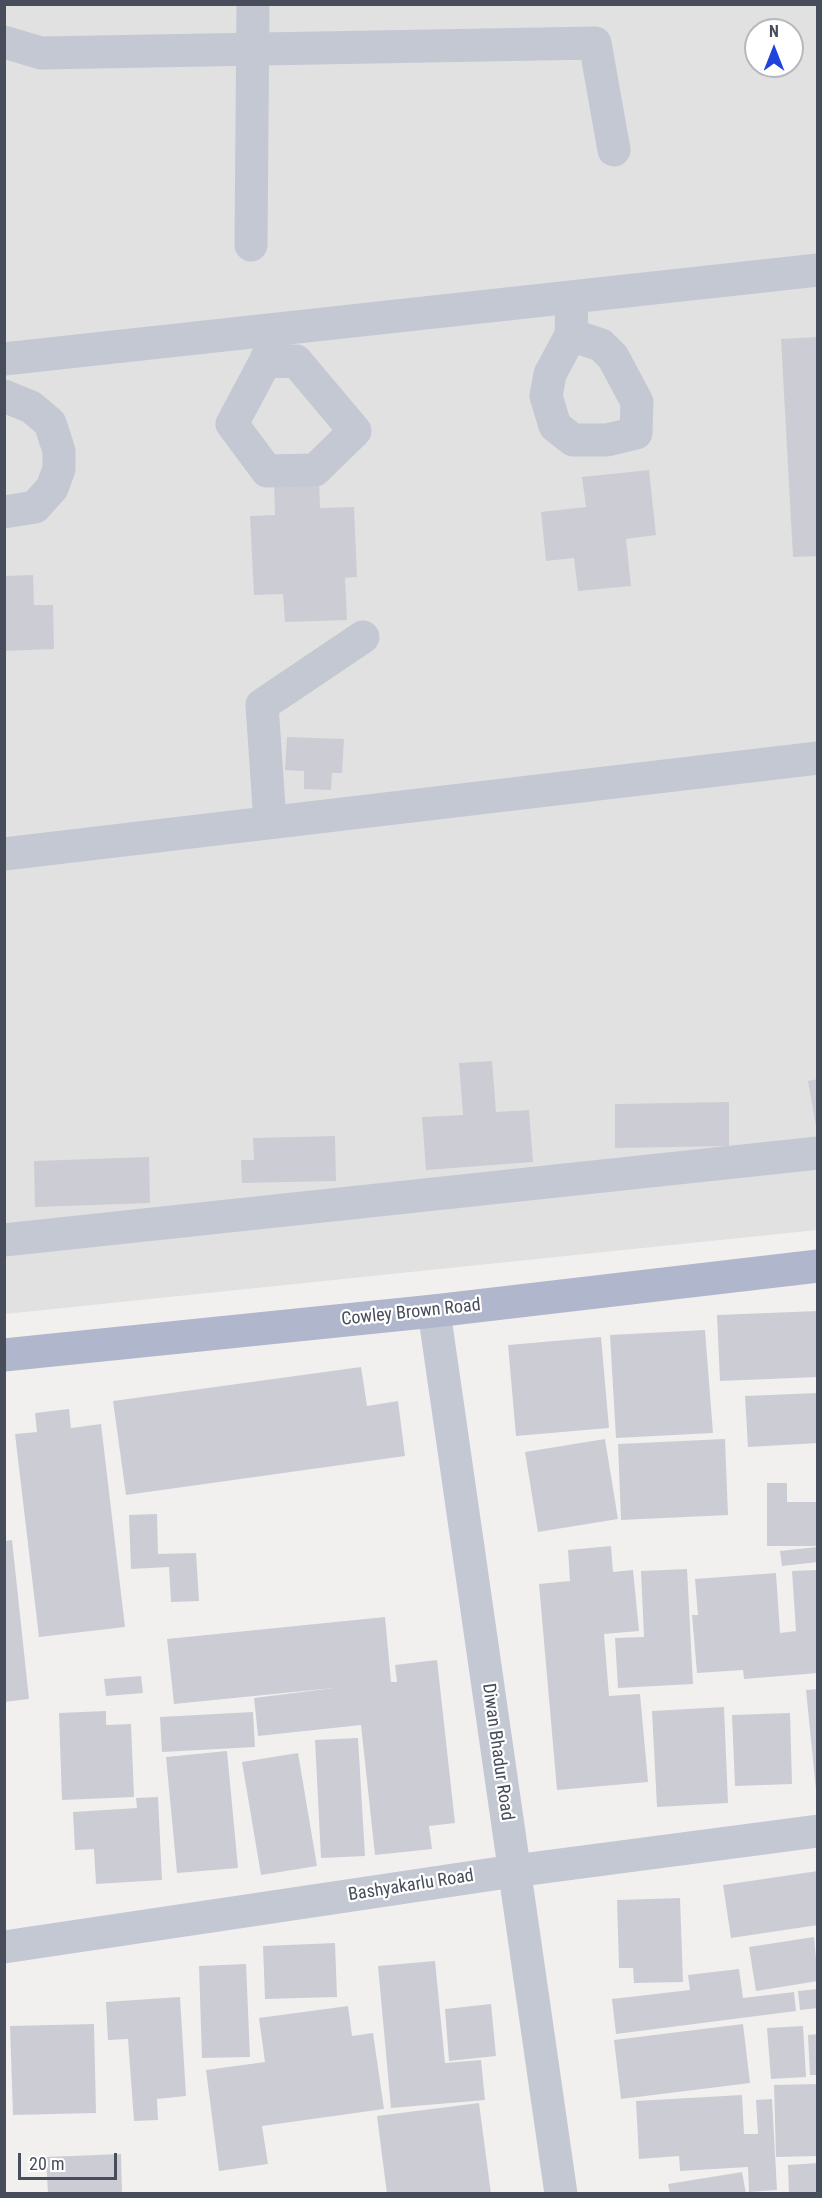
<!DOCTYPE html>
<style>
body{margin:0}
#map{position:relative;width:822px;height:2198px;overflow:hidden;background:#f1f0ef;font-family:"Roboto Condensed",sans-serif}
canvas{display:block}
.frame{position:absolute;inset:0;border:6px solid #484d5c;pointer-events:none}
.north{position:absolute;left:744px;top:18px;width:60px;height:60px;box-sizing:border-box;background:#fff;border:2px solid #b6b8be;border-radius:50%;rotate:0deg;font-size:16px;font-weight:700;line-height:24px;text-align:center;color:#484d5c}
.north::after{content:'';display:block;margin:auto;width:21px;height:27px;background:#1f44db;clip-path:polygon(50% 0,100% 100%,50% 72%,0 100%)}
.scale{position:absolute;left:18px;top:2153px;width:99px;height:27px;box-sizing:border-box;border:3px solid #484d5c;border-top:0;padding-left:8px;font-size:18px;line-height:21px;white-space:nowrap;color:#484d5c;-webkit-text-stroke:4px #fff;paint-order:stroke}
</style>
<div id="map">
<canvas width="822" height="2198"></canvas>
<div class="frame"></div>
<div class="north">N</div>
<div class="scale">20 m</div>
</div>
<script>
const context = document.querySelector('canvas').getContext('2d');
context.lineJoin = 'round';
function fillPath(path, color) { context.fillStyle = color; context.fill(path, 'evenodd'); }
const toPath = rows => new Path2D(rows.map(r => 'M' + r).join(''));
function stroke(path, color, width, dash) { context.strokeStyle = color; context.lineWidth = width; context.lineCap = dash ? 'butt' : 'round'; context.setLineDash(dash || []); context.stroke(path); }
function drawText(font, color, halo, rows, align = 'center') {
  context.font = font + ' "Roboto Condensed",sans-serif'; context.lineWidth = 4.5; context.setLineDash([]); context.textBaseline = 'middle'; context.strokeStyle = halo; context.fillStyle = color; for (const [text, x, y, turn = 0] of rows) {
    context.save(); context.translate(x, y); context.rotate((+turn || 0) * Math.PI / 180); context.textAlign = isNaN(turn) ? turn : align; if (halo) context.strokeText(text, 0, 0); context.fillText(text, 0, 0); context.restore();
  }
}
const education = toPath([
 [4,5,817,5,817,1230,5,1314],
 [756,30,792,30,792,66,756,66]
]);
const building = toPath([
 [818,337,818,556,793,557,781,339],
 [649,470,656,535,626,539,631,586,578,591,574,558,546,561,541,512,586,507,582,477],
 [319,477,320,508,354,507,357,577,345,578,347,620,285,622,283,594,254,595,250,516,275,515,274,480],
 [33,575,34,605,53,605,54,649,4,651,4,576],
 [287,737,344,739,342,773,332,773,331,790,304,789,304,771,285,770],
 [492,1061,496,1112,529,1110,533,1162,426,1170,422,1117,463,1115,459,1063],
 [818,1079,818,1126,816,1126,808,1081],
 [729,1102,729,1146,615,1148,615,1104],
 [335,1136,336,1181,242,1183,241,1160,254,1160,253,1138],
 [149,1157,150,1203,35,1207,34,1161],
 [818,1311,818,1377,720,1381,717,1315],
 [705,1330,713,1433,616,1438,610,1335],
 [601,1337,609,1428,516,1436,508,1345],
 [361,1367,367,1406,398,1401,405,1456,126,1495,113,1401],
 [818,1393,818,1443,748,1447,745,1396],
 [69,1409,71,1428,101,1424,125,1627,39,1637,15,1434,37,1432,35,1413],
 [605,1439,618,1519,538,1532,525,1452],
 [725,1439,728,1515,621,1520,618,1444],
 [767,1483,787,1483,787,1502,818,1502,818,1546,767,1546],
 [157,1514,158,1554,196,1553,199,1601,171,1602,169,1567,131,1569,129,1515],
 [12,1540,29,1699,4,1702,4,1541],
 [611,1546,613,1572,633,1570,639,1631,604,1634,609,1696,640,1694,648,1782,557,1790,539,1584,570,1581,568,1550],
 [817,1547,818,1562,782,1566,780,1551],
 [687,1569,693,1684,618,1688,615,1638,644,1637,641,1571],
 [818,1570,818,1673,744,1679,743,1670,697,1673,692,1615,698,1615,695,1579,776,1573,780,1633,796,1631,792,1571],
 [385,1617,391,1682,397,1682,395,1665,437,1660,455,1823,429,1826,432,1849,375,1855,361,1725,258,1736,254,1698,334,1688,174,1704,167,1639],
 [141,1676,143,1693,106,1696,104,1679],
 [818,1689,818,1790,816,1790,806,1690],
 [724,1707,728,1803,657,1807,652,1711],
 [106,1711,106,1725,131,1724,134,1797,62,1800,59,1713],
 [253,1712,255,1747,162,1752,160,1717],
 [790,1713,792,1784,735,1786,732,1715],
 [358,1738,365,1856,321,1858,315,1740],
 [227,1751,238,1868,177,1873,166,1757],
 [298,1753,317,1866,261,1875,242,1762],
 [158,1797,162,1880,96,1884,94,1849,75,1850,73,1812,137,1808,136,1798],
 [818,1871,818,1925,731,1938,723,1885],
 [680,1898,683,1982,634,1983,633,1968,619,1968,617,1900],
 [814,1937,818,1981,756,1991,749,1947],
 [335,1943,337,1997,265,1999,263,1946],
 [435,1961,445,2063,481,2060,485,2100,391,2108,378,1966],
 [246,1964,250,2057,202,2058,199,1966],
 [739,1969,743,1998,794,1992,796,2011,616,2034,612,1999,690,1990,688,1975],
 [818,1989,818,2008,800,2010,798,1991],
 [180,1997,186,2096,157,2099,158,2120,134,2121,128,2039,108,2040,106,2002],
 [491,2004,496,2056,449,2061,445,2009],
 [348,2006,352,2036,373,2033,384,2109,262,2126,268,2164,219,2171,206,2070,265,2062,259,2018],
 [94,2024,96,2113,13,2115,10,2026],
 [743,2024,750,2083,621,2099,614,2040],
 [803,2026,806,2077,771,2079,767,2028],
 [818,2034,818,2075,810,2075,808,2035],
 [818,2084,818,2156,776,2157,774,2085],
 [742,2095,744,2134,758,2134,756,2100,772,2099,777,2190,749,2192,748,2167,680,2171,679,2156,639,2159,636,2101],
 [479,2103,491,2194,387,2194,377,2116],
 [121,2154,122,2194,48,2194,46,2157],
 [818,2163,818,2194,789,2194,788,2165],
 [742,2172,746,2194,670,2194,668,2184]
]);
const minor = toPath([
 [4,42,41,53,595,43,614,150],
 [251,245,253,4],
 [571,335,601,345,613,357,637,402,636,433,607,440,573,440,555,426,546,396,550,374,571,335,572,297],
 [4,359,818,270],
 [265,362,296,361,355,431,315,470,267,471,232,424,265,362,279,329],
 [4,396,31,407,50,423,59,451,59,469,52,488,35,507,4,512],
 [270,822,262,705,363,637],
 [4,854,818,758],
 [4,1240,818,1153],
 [434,1311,561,2194],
 [4,1947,514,1871,818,1831]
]);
const major = toPath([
 [4,1355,434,1311,818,1266]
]);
const streetNames = [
 ["Cowley Brown Road",411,1313,-6],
 ["Diwan Bhadur Road",497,1752,82],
 ["Bashyakarlu Road",411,1886,-9]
];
fillPath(education, '#e2e1e1');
fillPath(building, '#cccdd4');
stroke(minor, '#c3c8d3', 33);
stroke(major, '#b0b7cd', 33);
drawText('18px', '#484d5c', '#fff', streetNames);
</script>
